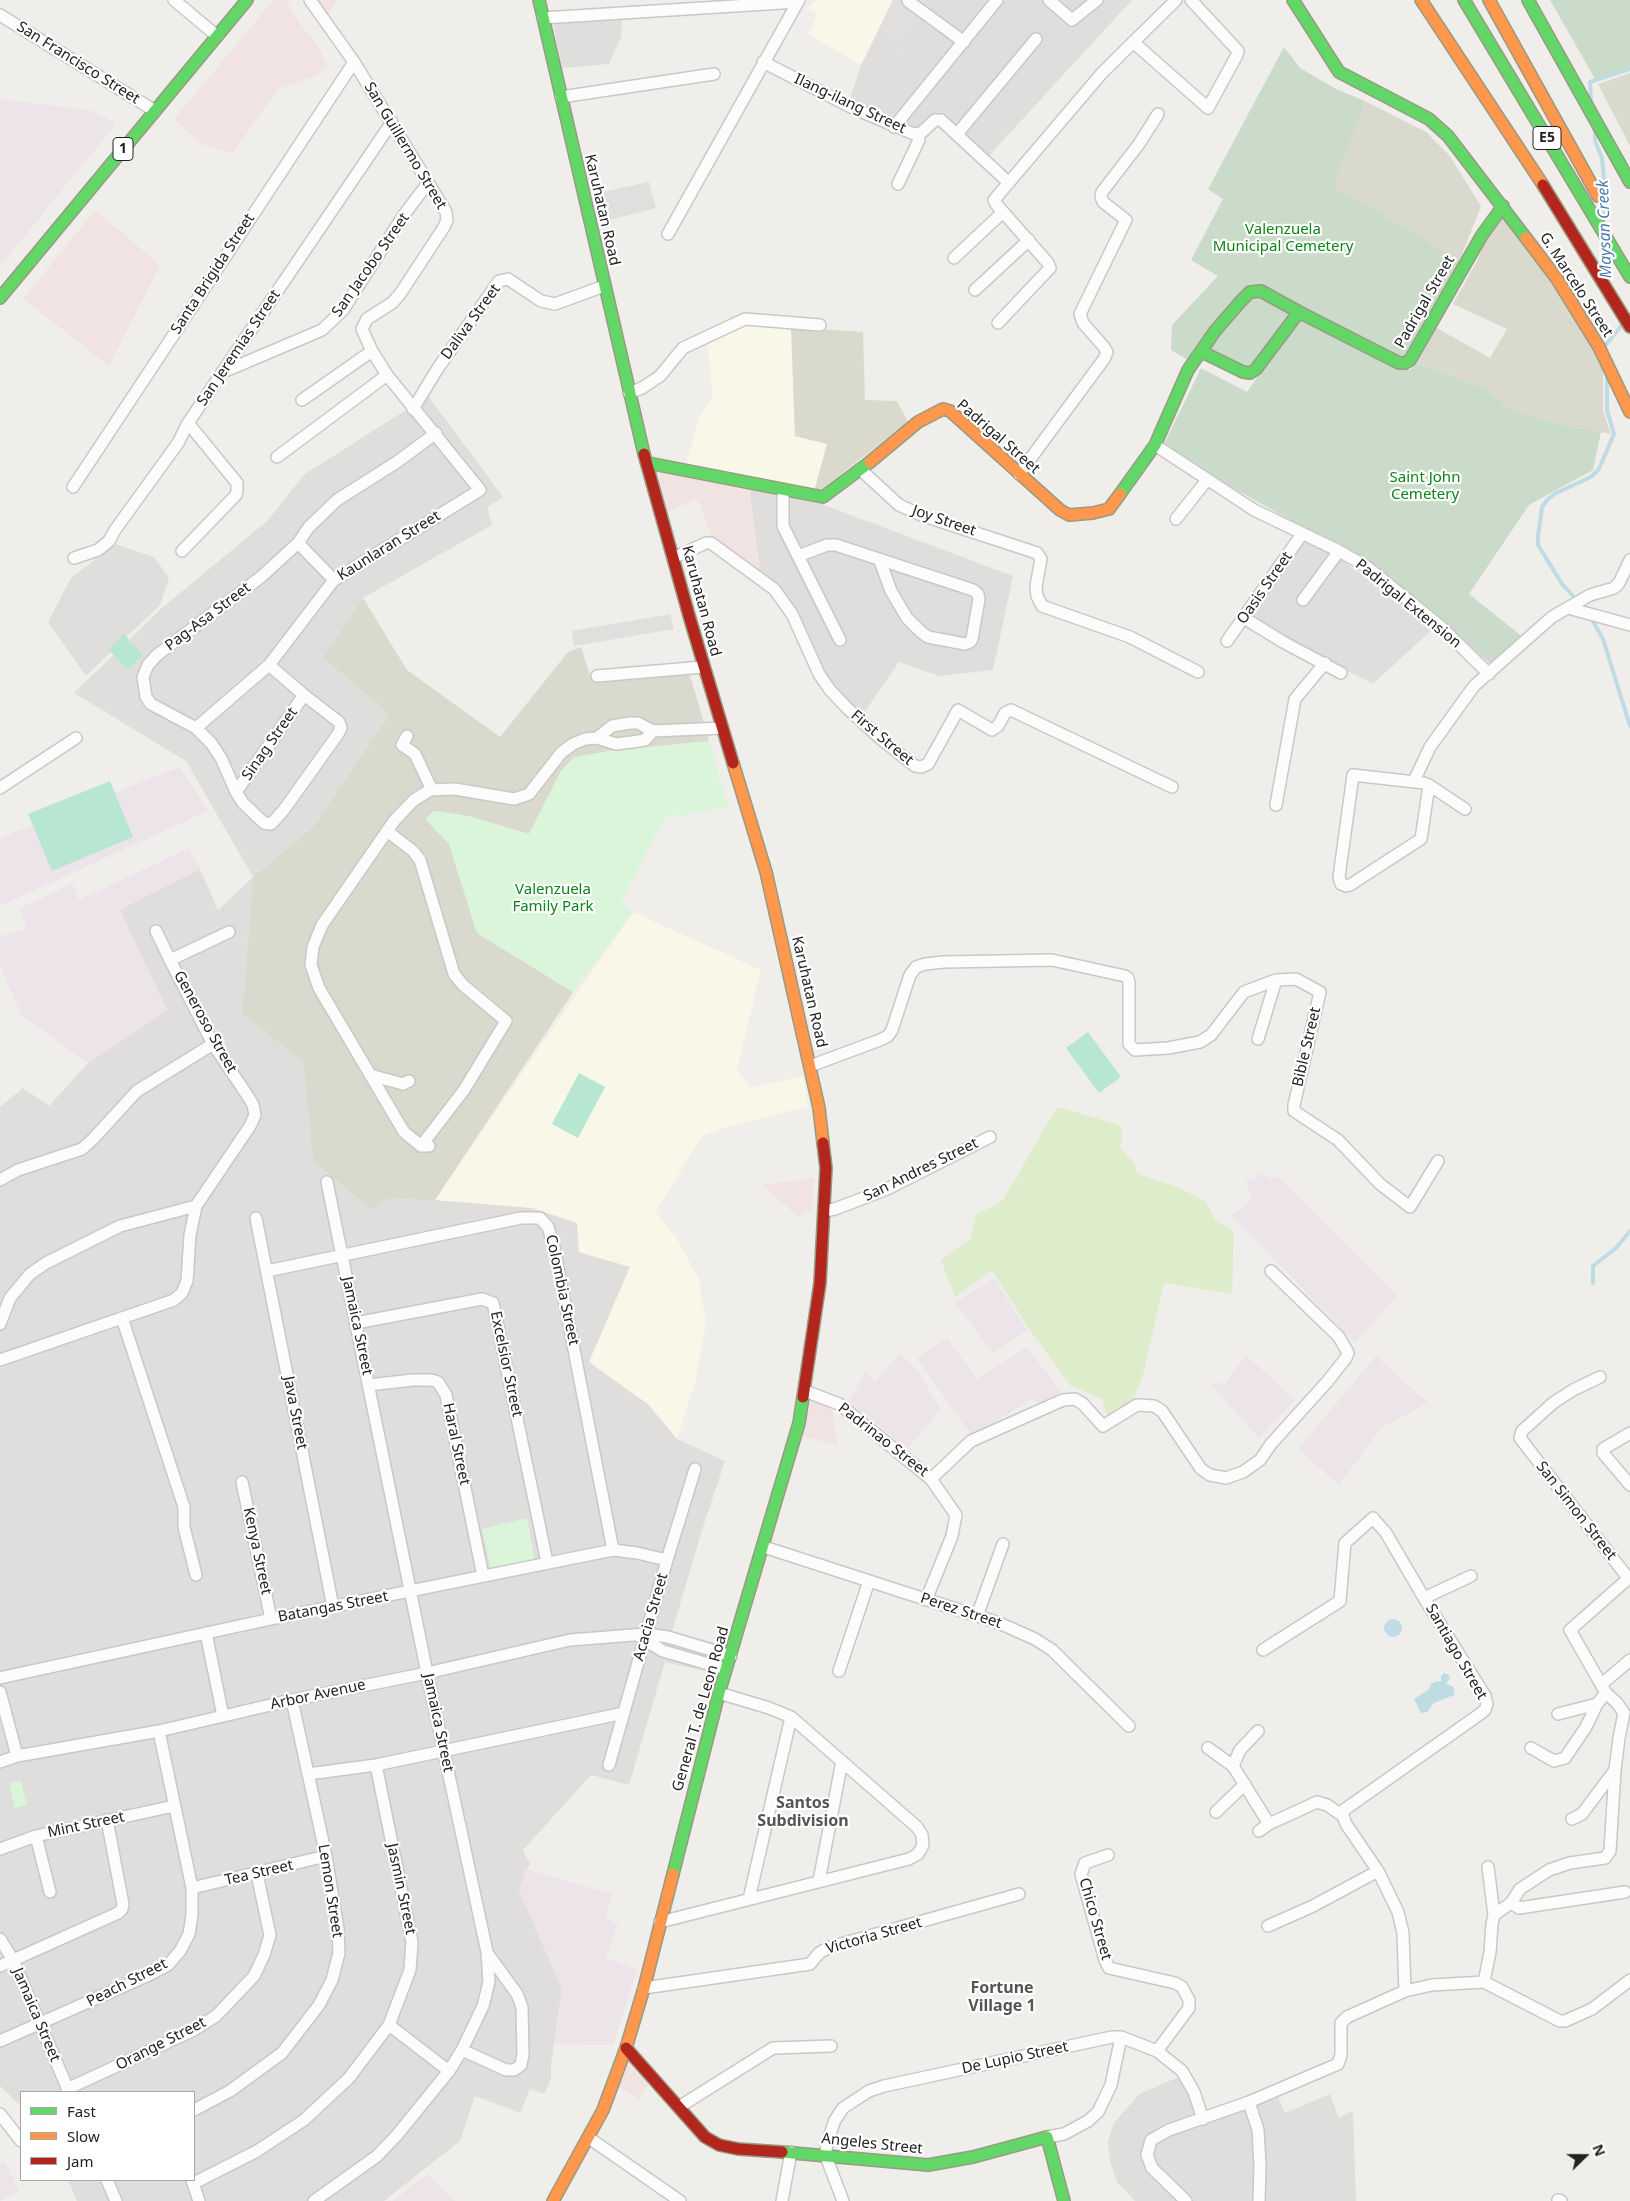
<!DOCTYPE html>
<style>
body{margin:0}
#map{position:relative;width:1630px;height:2201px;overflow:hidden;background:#f0eeeb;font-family:"Noto Sans",sans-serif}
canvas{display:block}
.legend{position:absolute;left:20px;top:2091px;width:175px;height:90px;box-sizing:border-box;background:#fff;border:1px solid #a7a7a7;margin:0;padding:6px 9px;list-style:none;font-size:15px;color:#222}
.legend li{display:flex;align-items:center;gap:10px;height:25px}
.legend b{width:25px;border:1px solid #a7a7a7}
.north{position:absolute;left:1560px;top:2131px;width:50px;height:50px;-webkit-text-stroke:4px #fff;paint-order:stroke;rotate:68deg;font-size:14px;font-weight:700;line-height:20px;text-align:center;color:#222}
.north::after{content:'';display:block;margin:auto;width:18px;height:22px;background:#222;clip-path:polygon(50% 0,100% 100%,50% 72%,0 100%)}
</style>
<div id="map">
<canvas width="1630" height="2201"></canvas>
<ul class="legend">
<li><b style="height:6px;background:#63d668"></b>Fast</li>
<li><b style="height:6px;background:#ff974d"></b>Slow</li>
<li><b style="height:6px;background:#b3261e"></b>Jam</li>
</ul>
<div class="north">N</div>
</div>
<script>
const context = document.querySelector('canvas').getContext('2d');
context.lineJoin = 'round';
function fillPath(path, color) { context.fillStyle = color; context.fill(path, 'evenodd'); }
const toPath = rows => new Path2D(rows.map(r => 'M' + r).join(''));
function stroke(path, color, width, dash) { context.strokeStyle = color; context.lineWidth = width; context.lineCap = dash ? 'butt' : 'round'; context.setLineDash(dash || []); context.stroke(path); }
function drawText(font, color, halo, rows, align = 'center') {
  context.font = font + ' "Noto Sans",sans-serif'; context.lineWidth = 4.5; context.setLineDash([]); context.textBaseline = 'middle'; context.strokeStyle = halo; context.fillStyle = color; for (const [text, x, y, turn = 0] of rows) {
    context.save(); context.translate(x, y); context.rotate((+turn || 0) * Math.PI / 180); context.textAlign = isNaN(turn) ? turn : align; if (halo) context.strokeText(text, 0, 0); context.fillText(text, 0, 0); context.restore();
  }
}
const residential = toPath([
 [893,0,1132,0,986,159,945,118,917,133,850,99,861,65],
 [622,18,621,37,609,64,562,68,553,23],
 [428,396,503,497,487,507,492,525,363,598,323,658,389,714,313,827,253,877,242,1012,303,1062,313,1162,372,1210,386,1199,435,1200,533,1208,577,1223,580,1252,631,1267,589,1362,648,1404,677,1439,725,1461,703,1527,672,1631,722,1645,712,1673,665,1662,629,1785,591,1775,523,1850,530,1864,519,1890,562,1989,551,2065,551,2079,544,2094,530,2089,520,2113,475,2096,460,2141,384,2201,77,2201,68,2180,194,2180,194,2092,21,2092,21,2106,0,2086,0,1107,23,1088,49,1106,88,1063,167,1010,119,909,200,869,218,910,253,877,186,761,74,693,162,608,267,521,305,474],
 [749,488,819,503,1013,576,993,670,939,676,899,662,861,717,818,668,760,572],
 [1302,534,1437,625,1373,684,1244,618],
 [115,544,154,557,169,578,160,605,86,676,48,622,71,578],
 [1183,2075,1200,2115,1274,2087,1285,2113,1330,2094,1339,2118,1353,2111,1356,2201,1135,2201,1117,2182,1110,2161,1108,2142,1114,2123,1139,2094]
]);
const commercial = toPath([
 [273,0,286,0,299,22,319,48,327,65,318,75,278,89,232,154,201,144,174,119],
 [318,0,337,0,328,14],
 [95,210,160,265,109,366,23,299],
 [657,471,749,488,760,572,714,543,699,503,695,500,667,512],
 [815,1178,812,1210,798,1217,763,1185],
 [811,1399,832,1409,838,1446,802,1436],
 [626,2062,648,2085,639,2099,616,2085]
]);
const industrial = toPath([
 [0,99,93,111,116,124,0,266],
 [180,767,208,811,0,906,0,838],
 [189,848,200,869,120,910,167,1010,88,1063,22,1016,0,967,0,936,27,929,19,909,72,883,79,900],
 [1261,1173,1269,1179,1278,1177,1397,1296,1355,1343,1231,1215,1245,1205,1251,1198,1246,1180,1254,1180],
 [994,1278,1027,1330,993,1353,955,1303],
 [947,1338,977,1379,1027,1347,1061,1392,1040,1407,1032,1398,972,1437,917,1358],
 [899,1353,917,1370,941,1409,907,1449,848,1401,866,1372,875,1381],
 [1246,1355,1295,1400,1259,1438,1212,1386,1215,1381,1224,1385],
 [1376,1356,1428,1403,1382,1427,1339,1485,1298,1449],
 [526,1869,612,1894,606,1917,618,1925,606,1957,637,1970,613,2045,554,2044,562,1989,519,1890],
 [5,2161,19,2192,0,2201,0,2163],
 [428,2174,455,2201,392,2201]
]);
const education = toPath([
 [816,0,893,0,861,65,808,34,818,15,808,8],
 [746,321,791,327,795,436,827,444,814,492,686,465,699,417,713,395,707,340],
 [633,912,761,970,737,1069,750,1088,803,1076,808,1106,731,1126,702,1136,655,1213,676,1237,699,1280,706,1324,696,1379,677,1439,648,1404,589,1362,630,1267,579,1252,577,1223,533,1208,435,1200]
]);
const construction = toPath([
 [1630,73,1630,146,1598,84],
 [1365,101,1426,132,1449,155,1481,206,1459,262,1419,235,1332,187],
 [1501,215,1552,281,1603,367,1603,411,1611,434,1572,427,1511,410,1487,389,1415,363,1435,327,1490,358,1507,329,1453,304,1477,261,1487,236],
 [791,327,863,332,865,400,897,401,908,422,823,488,814,492,827,444,795,436],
 [363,598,407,670,500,737,568,652,581,647,591,679,690,675,709,741,609,751,561,771,529,834,468,816,434,811,426,819,449,844,477,933,573,992,435,1200,386,1199,372,1210,313,1162,303,1062,242,1013,253,877,313,827,389,714,323,658]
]);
const grass = toPath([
 [1057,1107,1120,1125,1123,1135,1120,1148,1133,1162,1138,1174,1180,1188,1205,1201,1216,1221,1234,1231,1232,1294,1164,1283,1142,1379,1133,1400,1108,1418,1102,1399,1071,1386,1029,1329,992,1270,955,1297,941,1260,970,1239,976,1215,1003,1200]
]);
const cemetery = toPath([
 [1550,0,1630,0,1630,69,1595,79],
 [1284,47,1300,68,1336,89,1365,101,1333,187,1419,235,1459,262,1403,359,1296,309,1258,362,1246,366,1186,359,1171,350,1172,325,1218,276,1191,260,1223,199,1208,189],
 [1297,319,1410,370,1415,363,1487,389,1511,410,1572,427,1601,432,1593,470,1529,505,1469,594,1524,638,1494,667,1443,622,1324,539,1162,448,1201,368,1247,392]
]);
const park = toPath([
 [709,741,728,807,664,818,621,902,633,912,573,992,477,933,449,844,425,819,434,811,468,816,529,834,561,771,574,757,609,751],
 [527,1518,535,1561,491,1569,482,1529],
 [21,1781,27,1805,15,1808,9,1782]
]);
const pitch = toPath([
 [123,634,143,654,128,670,109,650],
 [110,781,133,837,52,871,28,814],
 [1088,1032,1121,1077,1099,1093,1066,1048],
 [579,1073,605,1087,578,1138,552,1124]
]);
const parking = toPath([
 [893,0,926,0,898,53,878,32],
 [649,182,656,208,606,221,598,193],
 [670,614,674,629,574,646,572,631]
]);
const water = toPath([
 '1384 1628a9 9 0 1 1 18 0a9 9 0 1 1-18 0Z',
 [1444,1673,1449,1675,1450,1678,1446,1684,1454,1687,1454,1695,1434,1703,1427,1712,1421,1713,1414,1699,1428,1690,1431,1684,1437,1681,1441,1682,1441,1676]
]);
const stream = toPath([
 [1591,100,1590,82,1630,69],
 [1595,132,1595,141,1602,158,1605,191],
 [1604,219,1605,201],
 [1603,248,1605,268],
 [1604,347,1622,325],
 [1575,598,1562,584,1538,545,1538,536,1542,507,1547,500,1556,493,1591,477,1599,469,1614,434,1607,410,1607,376],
 [1591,618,1603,639,1630,726],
 [1593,1283,1593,1266,1616,1248,1630,1231]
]);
const street = toPath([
 [174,0,217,36],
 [1049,0,1072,20,1097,0],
 [908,1,964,42],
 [0,15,155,111],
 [543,18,798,2],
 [1133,42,1208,108,1237,55,1238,51,1191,0],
 [763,62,855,109,914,134,921,133,935,120,941,120,1009,183],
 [561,97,714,74],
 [894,127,997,0],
 [957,134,1036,39],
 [898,184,919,140,918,134],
 [668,234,799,0],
 [954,258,1003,212],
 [975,290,1029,240],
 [998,323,1050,268,1048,263,996,204,994,200,1102,73,1176,0],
 [223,372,322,330,343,310,403,216,428,183],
 [629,393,642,388,660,376,683,348,745,319,820,325],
 [302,400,372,351],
 [413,409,438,368,499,281,508,279,541,301,555,304,604,286],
 [1155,445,1254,510,1339,551,1367,567,1440,626,1489,674],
 [277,457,387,375],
 [861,470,899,505,921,515,1037,553,1041,559,1036,586,1037,596,1042,606,1130,637,1198,672],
 [1019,474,1104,359,1107,352,1104,347,1083,323,1080,314,1126,220,1103,202,1101,197,1102,192,1139,144,1158,114],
 [73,487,354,62],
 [783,490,783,526,840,640],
 [1176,519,1207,480],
 [298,543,334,580],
 [182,551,236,495,237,491,237,483,188,423],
 [798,556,827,545,836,545,973,590,978,594,979,599,972,639,970,642,965,644,928,637,921,632,907,618,891,591,880,561],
 [74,558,98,550,109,541,115,530,178,443,188,423,392,122],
 [673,558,706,543,711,543,774,589,792,614,819,674,830,690,847,708,881,739,915,766,921,767,928,764,958,710,992,730,998,726,1005,713,1011,710,1172,787],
 [1303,600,1339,551],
 [1568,608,1630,625],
 [1244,618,1283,642,1341,673],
 [1227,641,1302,534],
 [269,665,304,695,339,722,341,728,338,734,283,811,271,824,264,823,243,803,236,792,221,758,211,743,196,728,151,704,146,697,143,677,148,665,157,655,261,577,298,543,309,527,337,500,397,462,436,433],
 [597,676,703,667],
 [196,728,269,665,334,580,480,490,387,375,372,351,362,329,367,319,392,303,400,294,444,227,447,220,446,212,354,62,310,0],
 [407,736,402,745,415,754,432,790],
 [597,738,612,726,630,723,638,723,653,731,722,728],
 [1414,781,1430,747,1474,686,1552,617,1590,595,1614,588,1619,583,1630,560],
 [1429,785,1421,839,1350,885,1346,886,1341,884,1339,877,1353,775,1424,783,1429,785,1465,809],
 [0,788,76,738],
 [236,792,304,695],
 [1276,805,1295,699,1325,663],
 [387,831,413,851,420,860,454,974,463,985,506,1021,464,1090,421,1146],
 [156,931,170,960],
 [1258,1039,1276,980],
 [810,1066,880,1040,888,1036,892,1030,910,975,916,967,925,964,944,962,1052,960,1125,976,1128,978,1129,983,1129,1044,1135,1050,1168,1048,1200,1042,1211,1035,1244,992,1276,980,1296,979,1320,992,1294,1105,1294,1111,1338,1140,1380,1184,1410,1207,1438,1161],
 [370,1075,403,1084,409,1081],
 [429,1146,421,1146,404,1132,319,988,311,965,313,947,322,925,394,821,414,800,430,790,455,789,514,799,529,794,561,753,573,744,585,739,597,738,616,744,632,742,645,740,653,731],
 [0,1180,18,1170,82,1149,93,1139,137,1091,213,1044],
 [824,1211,835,1209,887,1189,990,1137],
 [256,1218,333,1607],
 [267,1271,521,1218,540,1218,548,1227,554,1247,613,1550],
 [122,1318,184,1507,184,1527,196,1575],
 [356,1323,482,1299,493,1303,547,1562],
 [0,1324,10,1298,30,1274,46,1263,120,1226,196,1206],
 [0,1360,174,1300,182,1293,187,1281,190,1235,196,1206,250,1126,255,1115,253,1105,249,1098,213,1044,170,960,229,932],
 [1600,1377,1573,1390,1553,1403,1522,1431,1520,1438,1628,1578],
 [369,1385,413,1380,431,1380,438,1382,446,1395,483,1576],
 [805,1391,839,1404,931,1479,971,1441,1063,1400,1075,1399,1083,1404,1103,1426,1137,1405,1154,1406,1162,1411,1201,1469,1210,1475,1226,1478,1243,1472,1260,1460,1271,1444,1327,1382,1346,1358,1348,1353,1339,1337,1271,1271],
 [1630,1433,1603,1449,1603,1453,1630,1485],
 [242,1482,271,1619],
 [764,1547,999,1623,1035,1639,1052,1650,1129,1726],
 [1424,1598,1471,1576],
 [926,1600,952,1536,956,1515,931,1479],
 [977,1616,1003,1544],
 [206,1633,223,1716],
 [639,1636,663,1651,726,1669],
 [1263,1650,1340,1601,1345,1543,1373,1518,1386,1533,1424,1598,1485,1696,1487,1704,1485,1710,1480,1714,1344,1810,1343,1816,1346,1824,1378,1871,1398,1912,1403,1933,1405,1991],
 [839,1671,869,1581],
 [0,1678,271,1619,613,1550,637,1553,667,1560],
 [1602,1684,1630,1660],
 [0,1692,17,1756],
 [1558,1714,1597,1704],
 [1208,1748,1233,1766,1269,1824],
 [1531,1748,1554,1761,1565,1758,1586,1727,1597,1704,1606,1693],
 [0,1762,17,1756,159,1731,292,1700,427,1673,570,1640,646,1634,668,1637,731,1656],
 [609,1765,667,1560,695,1469],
 [1233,1766,1240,1750,1258,1731],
 [308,1774,376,1765,624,1713],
 [1216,1812,1245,1784],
 [1572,1819,1582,1814,1615,1770],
 [1259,1831,1269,1824,1317,1802,1327,1805,1343,1816],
 [36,1836,50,1892],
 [0,1849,36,1836,174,1806],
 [1108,1855,1085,1863,1081,1874,1105,1960,1109,1968,1175,1983,1182,1987,1189,2000,1189,2008,1157,2051],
 [1488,1867,1494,1915],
 [819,1881,842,1761],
 [192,1888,326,1856],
 [749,1899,791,1717],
 [1511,1903,1519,1908,1625,1892],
 [660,1922,909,1859,918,1854,923,1845,922,1835,917,1827,791,1717,769,1708,719,1693],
 [1268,1926,1313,1906,1378,1871],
 [0,1939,13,1960,69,2092],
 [0,1966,118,1913,122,1909,123,1904,107,1820],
 [1484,1982,1490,1952,1492,1924,1494,1915,1511,1903,1520,1889,1549,1870,1570,1863,1605,1858,1610,1851,1615,1770,1619,1738,1624,1713,1617,1703,1606,1693,1570,1630,1630,1577],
 [644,1988,810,1964,819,1953,830,1947,1019,1894],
 [389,2025,449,2071],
 [0,2041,151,1974,168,1965,180,1951,189,1934,192,1915,192,1888,159,1731],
 [462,2050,506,2070,514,2070,521,2065,523,2054,522,2007,517,1994,488,1954],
 [67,2089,192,2031,216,2016,254,1976,264,1955,270,1935,257,1874],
 [1249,2102,1258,2130,1260,2165,1259,2201],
 [679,2107,773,2048,831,2046],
 [194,2110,230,2091,282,2053,319,2005,332,1980,339,1953,338,1929,326,1856,292,1700],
 [0,2114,21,2141],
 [1047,2137,1064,2134,1088,2121,1098,2112,1111,2085,1121,2037],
 [589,2138,680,2201],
 [107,2180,116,2201],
 [192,2180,199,2201],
 [194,2183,257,2151,304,2120,349,2078,389,2025,410,1970,412,1942,376,1765],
 [1558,2200,1561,2201],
 [314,2201,377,2156,397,2135,449,2071,462,2050,483,2006,489,1982,487,1952,427,1673,327,1182],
 [782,2201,791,2152],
 [843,2201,825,2154,829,2137,835,2120,843,2108,869,2091,884,2086,1112,2037,1121,2037,1157,2051,1182,2071,1194,2092,1203,2119],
 [1186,2201,1152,2168,1147,2155,1151,2140,1169,2130,1249,2102,1338,2064,1341,2055,1341,2023,1347,2017,1405,1991,1432,1985,1484,1982,1560,2021,1565,2021,1592,2009,1630,1980]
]);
const fast = toPath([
 [539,0,644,454],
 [1293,0,1339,72,1429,119,1448,136,1526,238],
 [1464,0,1630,277],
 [1528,0,1630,182],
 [0,298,247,0],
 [1202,352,1243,372,1250,373,1256,369,1299,312,1399,363,1405,363,1410,360,1482,235,1503,206],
 [648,463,823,497,870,462],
 [1120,494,1155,445,1188,370,1215,331,1241,301,1250,292,1261,291,1299,312],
 [673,1874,719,1693,799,1423,803,1397],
 [782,2152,928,2165,973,2157,1047,2137,1064,2201]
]);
const slow = toPath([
 [1421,0,1543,185],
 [1489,0,1598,196],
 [1526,238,1557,279,1599,347,1630,412],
 [870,462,918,422,943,409,950,411,1060,510,1069,515,1093,513,1109,509,1120,494],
 [733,763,766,872,819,1108,823,1143],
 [553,2201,603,2110,626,2048,644,1988,673,1874]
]);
const jam = toPath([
 [1543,185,1630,327],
 [644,454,690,619,733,763],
 [803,1397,820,1283,826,1168,823,1143],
 [626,2048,705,2137,719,2145,738,2149,782,2152]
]);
const shields = [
 [1547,138,28],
 [123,149,20]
];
const shieldNames = [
 ["E5",1547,138],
 ["1",123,149]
];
const streetNames = [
 ["San Francisco Street",78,63,32],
 ["Ilang-ilang Street",850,104,25],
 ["San Guillermo Street",405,146,59],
 ["Karuhatan Road",602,210,77],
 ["San Jacobo Street",371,265,-55],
 ["Santa Brigida Street",213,274,-57],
 ["G. Marcelo Street",1576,285,57],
 ["Padrigal Street",1425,302,-60],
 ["Daliva Street",471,322,-54],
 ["San Jeremias Street",239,348,-56],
 ["Padrigal Street",998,437,41],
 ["Joy Street",944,521,19],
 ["Kaunlaran Street",389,546,-32],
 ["Oasis Street",1265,588,-55],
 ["Karuhatan Road",701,601,75],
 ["Padrigal Extension",1408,604,39],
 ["Pag-Asa Street",208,617,-37],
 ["First Street",882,738,40],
 ["Sinag Street",270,744,-55],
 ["Karuhatan Road",809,992,77],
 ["Generoso Street",205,1022,61],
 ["Bible Street",1307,1047,-77],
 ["San Andres Street",921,1170,-26],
 ["Colombia Street",562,1290,78],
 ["Jamaica Street",357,1326,78],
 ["Excelsior Street",506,1364,78],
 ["Java Street",295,1413,79],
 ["Padrinao Street",883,1440,38],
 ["Haral Street",456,1444,78],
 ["San Simon Street",1576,1511,52],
 ["Kenya Street",257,1551,78],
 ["Batangas Street",333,1607,-11],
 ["Perez Street",961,1611,18],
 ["Acacia Street",651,1617,-74],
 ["Santiago Street",1456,1652,60],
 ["Arbor Avenue",318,1695,-12],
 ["General T. de Leon Road",701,1709,-74],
 ["Jamaica Street",438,1723,78],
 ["Mint Street",86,1825,-12],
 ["Tea Street",259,1873,-13],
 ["Jasmin Street",401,1889,78],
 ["Lemon Street",330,1891,81],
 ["Chico Street",1095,1919,74],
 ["Victoria Street",874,1936,-16],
 ["Peach Street",127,1983,-27],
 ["Jamaica Street",36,2015,67],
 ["Orange Street",161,2044,-27],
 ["De Lupio Street",1015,2058,-12],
 ["Angeles Street",872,2144,6]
];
const parkNames = [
 ["Valenzuela",1283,230],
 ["Municipal Cemetery",1283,247],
 ["Saint John",1425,478],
 ["Cemetery",1425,495],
 ["Valenzuela",553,890],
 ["Family Park",553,907]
];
const waterNames = [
 ["Maysan Creek",1605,229,-92]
];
const neighbourhoodNames = [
 ["Santos",803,1803],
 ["Subdivision",803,1821],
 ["Fortune",1002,1988],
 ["Village 1",1002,2006]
];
fillPath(residential, '#dfdedc');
fillPath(commercial, '#f1e3e1');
fillPath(industrial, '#ede4e9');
fillPath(education, '#f8f7e8');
fillPath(construction, '#d9d9cd');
fillPath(grass, '#ddeccb');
fillPath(cemetery, '#cadbca');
fillPath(park, '#daf5da');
fillPath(pitch, '#b7e6d2');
fillPath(parking, '#e0dfde');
fillPath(water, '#bfdbe3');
stroke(stream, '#bfdbe3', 4);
stroke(street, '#c9c8c7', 14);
stroke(fast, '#999a82', 14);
stroke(slow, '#999a82', 14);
stroke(jam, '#999a82', 14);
stroke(street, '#fdfcfc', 11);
stroke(fast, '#63d668', 11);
stroke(slow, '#ff974d', 11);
stroke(jam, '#b3261e', 11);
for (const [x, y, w] of shields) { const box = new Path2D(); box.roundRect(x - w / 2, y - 11.5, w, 23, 4); context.fillStyle = '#fff'; context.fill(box); stroke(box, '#222', 1); }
drawText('bold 14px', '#222', null, shieldNames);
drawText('15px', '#222', '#fff', streetNames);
drawText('15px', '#0c8416', '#fff', parkNames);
drawText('italic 16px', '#4a7aab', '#fff', waterNames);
drawText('bold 16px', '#555', '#fff', neighbourhoodNames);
</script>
